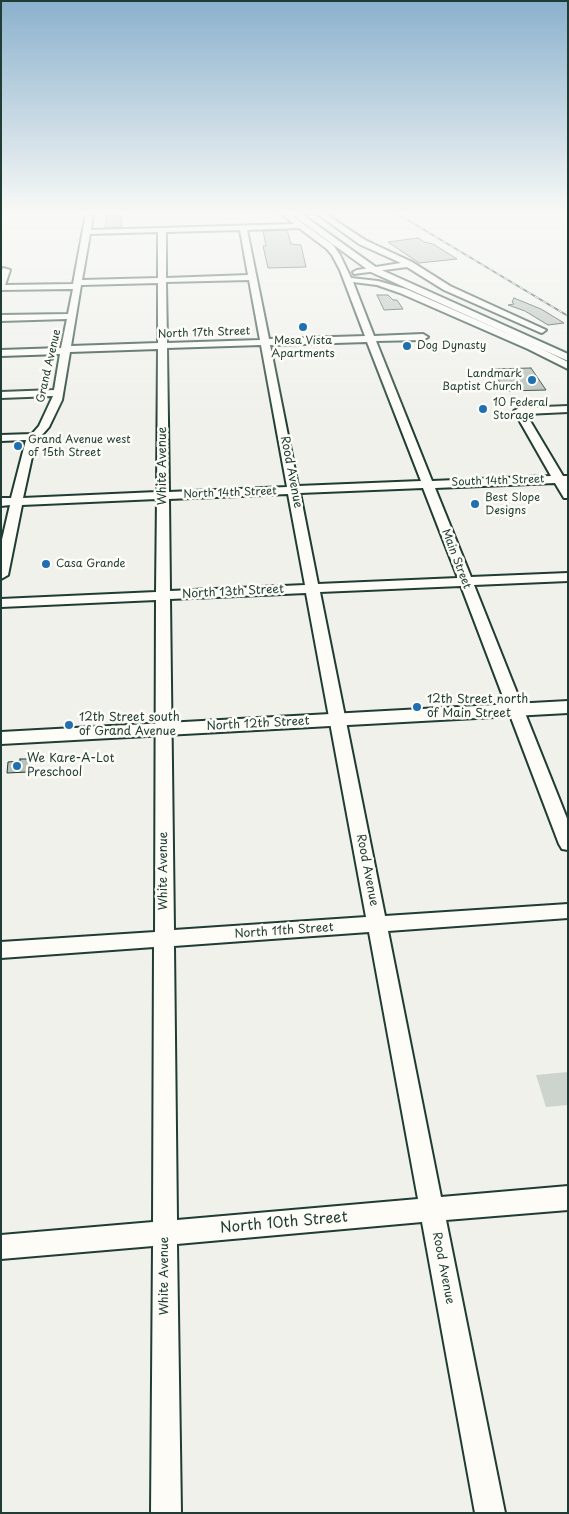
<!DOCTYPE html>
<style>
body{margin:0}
#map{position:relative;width:569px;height:1514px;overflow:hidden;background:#f0f1eb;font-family:"Playpen Sans",sans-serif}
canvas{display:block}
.frame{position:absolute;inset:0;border:2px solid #1f3d34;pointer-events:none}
</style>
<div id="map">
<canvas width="569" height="1514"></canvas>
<div class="frame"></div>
</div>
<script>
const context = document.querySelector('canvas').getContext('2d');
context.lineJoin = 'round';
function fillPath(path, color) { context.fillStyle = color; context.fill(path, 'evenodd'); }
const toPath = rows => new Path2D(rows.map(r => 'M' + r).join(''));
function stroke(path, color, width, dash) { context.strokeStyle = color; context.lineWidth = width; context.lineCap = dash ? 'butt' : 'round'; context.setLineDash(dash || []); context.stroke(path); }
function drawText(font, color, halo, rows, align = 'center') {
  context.font = font + ' "Playpen Sans",sans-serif'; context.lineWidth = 5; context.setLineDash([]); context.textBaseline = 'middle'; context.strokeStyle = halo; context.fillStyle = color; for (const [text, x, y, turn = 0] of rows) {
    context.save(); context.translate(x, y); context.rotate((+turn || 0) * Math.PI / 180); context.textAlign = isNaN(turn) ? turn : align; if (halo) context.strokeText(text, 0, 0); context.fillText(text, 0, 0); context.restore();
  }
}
const green = toPath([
 [418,287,568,351,568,355],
 [568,1072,568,1105,546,1107,536,1075]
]);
const building = toPath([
 [122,214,121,227,105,228,107,215,122,214],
 [287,230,291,244,301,245,306,267,268,268,263,246,266,246,263,231,287,230],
 [418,238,424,242,433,244,457,259,419,263,388,242,418,238],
 [377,295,388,295,393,300,397,300,403,309,384,310,377,295],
 [514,298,541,309,564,323,548,325,525,311,508,305,514,304,512,302,514,298],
 [531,368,546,390,505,391,492,369,531,368],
 [20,759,30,759,28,772,7,773,8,762,20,761,20,759]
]);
const minor = toPath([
 [86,213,93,213,91,230,294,224,280,213,288,213,333,245,340,255,351,278,378,281,406,289,534,345,568,362,568,369,528,349,400,293,377,285,353,282,374,336,423,334,428,337,423,340,376,341,432,481,551,476,514,411,519,408,568,406,568,412,526,414,563,476,568,476,568,498,564,498,555,483,435,488,471,577,568,573,568,581,474,585,568,821,568,850,562,849,559,844,461,586,320,592,385,916,568,904,568,918,388,931,441,1197,568,1186,568,1210,446,1220,505,1513,475,1513,422,1222,177,1244,181,1513,151,1513,153,1246,1,1259,1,1235,153,1222,154,947,1,958,1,942,155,932,156,600,1,607,1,599,156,592,157,499,22,505,8,575,1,579,1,544,10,505,1,506,1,498,11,498,26,440,1,441,1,435,32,434,39,426,53,396,1,398,1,392,54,390,60,354,1,356,1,350,61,348,67,319,1,321,1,315,68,314,73,289,1,290,1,272,3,268,10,270,5,285,73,284,86,213],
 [299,228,327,249,332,255,340,270,365,336,269,339,247,230,299,228],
 [240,230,248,275,166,278,166,232,240,230],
 [158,232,158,278,82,280,90,234,158,232],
 [249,280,260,340,167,343,166,282,249,280],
 [158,283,158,343,71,346,81,285,158,283],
 [367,342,421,481,298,486,270,345,367,342],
 [261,345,287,487,169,492,167,348,261,345],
 [158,349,157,492,23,498,35,443,49,427,62,400,70,352,158,349],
 [423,488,458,578,318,584,300,493,423,488],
 [288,494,305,585,170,591,169,499,288,494],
 [306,593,366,917,174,930,170,599,306,593],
 [369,932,418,1199,177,1220,174,946,369,932],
 [316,213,324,213,365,240,412,262,450,286,546,330,542,333,539,332,444,290,407,267,354,274,353,272,357,270,401,263,359,244,316,213]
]);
const major = toPath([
 [290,213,300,213,377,268,568,354,568,361,371,272,290,213],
 [568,701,568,713,1,744,1,732,568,701]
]);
const rail = toPath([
 [396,213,568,316]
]);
const markers = [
 [303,327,5,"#1f6fb2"],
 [407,346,5,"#1f6fb2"],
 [532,380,5,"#1f6fb2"],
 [483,409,5,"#1f6fb2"],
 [18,446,5,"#1f6fb2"],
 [475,504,5,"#1f6fb2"],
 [46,564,5,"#1f6fb2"],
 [417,707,5,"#1f6fb2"],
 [69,725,5,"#1f6fb2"],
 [17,766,5,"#1f6fb2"]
];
const farStreetnames = [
 ["North 17th Street",204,333,-2],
 ["Grand Avenue",49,366,-77],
 ["South 14th Street",498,481,-2],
 ["North 14th Street",230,493,-2],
 ["Main Street",456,559,69]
];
const farPoinames = [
 ["Mesa Vista",303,341,"center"],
 ["Apartments",303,354,"center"],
 ["Dog Dynasty",417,346],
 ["Landmark",522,374,"right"],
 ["Baptist Church",522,387,"right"],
 ["10 Federal",493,403],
 ["Storage",493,416],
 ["Grand Avenue west",28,440],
 ["of 15th Street",28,453],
 ["Best Slope",485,498],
 ["Designs",485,511],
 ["Casa Grande",56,564]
];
const streetNames = [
 ["White Avenue",163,466,-90],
 ["Rood Avenue",291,472,79],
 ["North 13th Street",233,592,-3],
 ["North 12th Street",258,724,-3],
 ["Rood Avenue",367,870,79],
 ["White Avenue",164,871,-90],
 ["North 11th Street",284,931,-4],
 ["Rood Avenue",443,1268,79],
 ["White Avenue",165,1276,-90]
];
const poiNames = [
 ["12th Street north",427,700],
 ["of Main Street",427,714],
 ["12th Street south",79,718],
 ["of Grand Avenue",79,732],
 ["We Kare-A-Lot",27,759],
 ["Preschool",27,773]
];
const nearStreetnames = [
 ["North 10th Street",284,1223,-5]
];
fillPath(green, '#cdd3cd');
fillPath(building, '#b6bfb8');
stroke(building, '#1f3d34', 1);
stroke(minor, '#1f3d34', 4);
stroke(major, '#1f3d34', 4);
fillPath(minor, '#fdfcf7');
fillPath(major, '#fdfcf7');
stroke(rail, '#1f3d34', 2);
stroke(rail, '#fdfcf7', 1, [4.5]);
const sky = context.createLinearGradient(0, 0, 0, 425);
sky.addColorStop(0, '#8bb1cd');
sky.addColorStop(0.5, '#f8f9f6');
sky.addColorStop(1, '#f8f9f600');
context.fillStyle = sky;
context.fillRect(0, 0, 569, 425);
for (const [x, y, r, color] of markers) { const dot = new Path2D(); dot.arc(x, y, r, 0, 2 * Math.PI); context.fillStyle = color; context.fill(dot); stroke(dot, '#fdfcf7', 2); }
drawText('11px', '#1f3d34', '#fdfcf7', farStreetnames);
drawText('11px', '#1f3d34', '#fdfcf7', farPoinames, 'left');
drawText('12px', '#1f3d34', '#fdfcf7', streetNames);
drawText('12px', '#1f3d34', '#fdfcf7', poiNames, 'left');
drawText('15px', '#1f3d34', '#fdfcf7', nearStreetnames);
</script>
